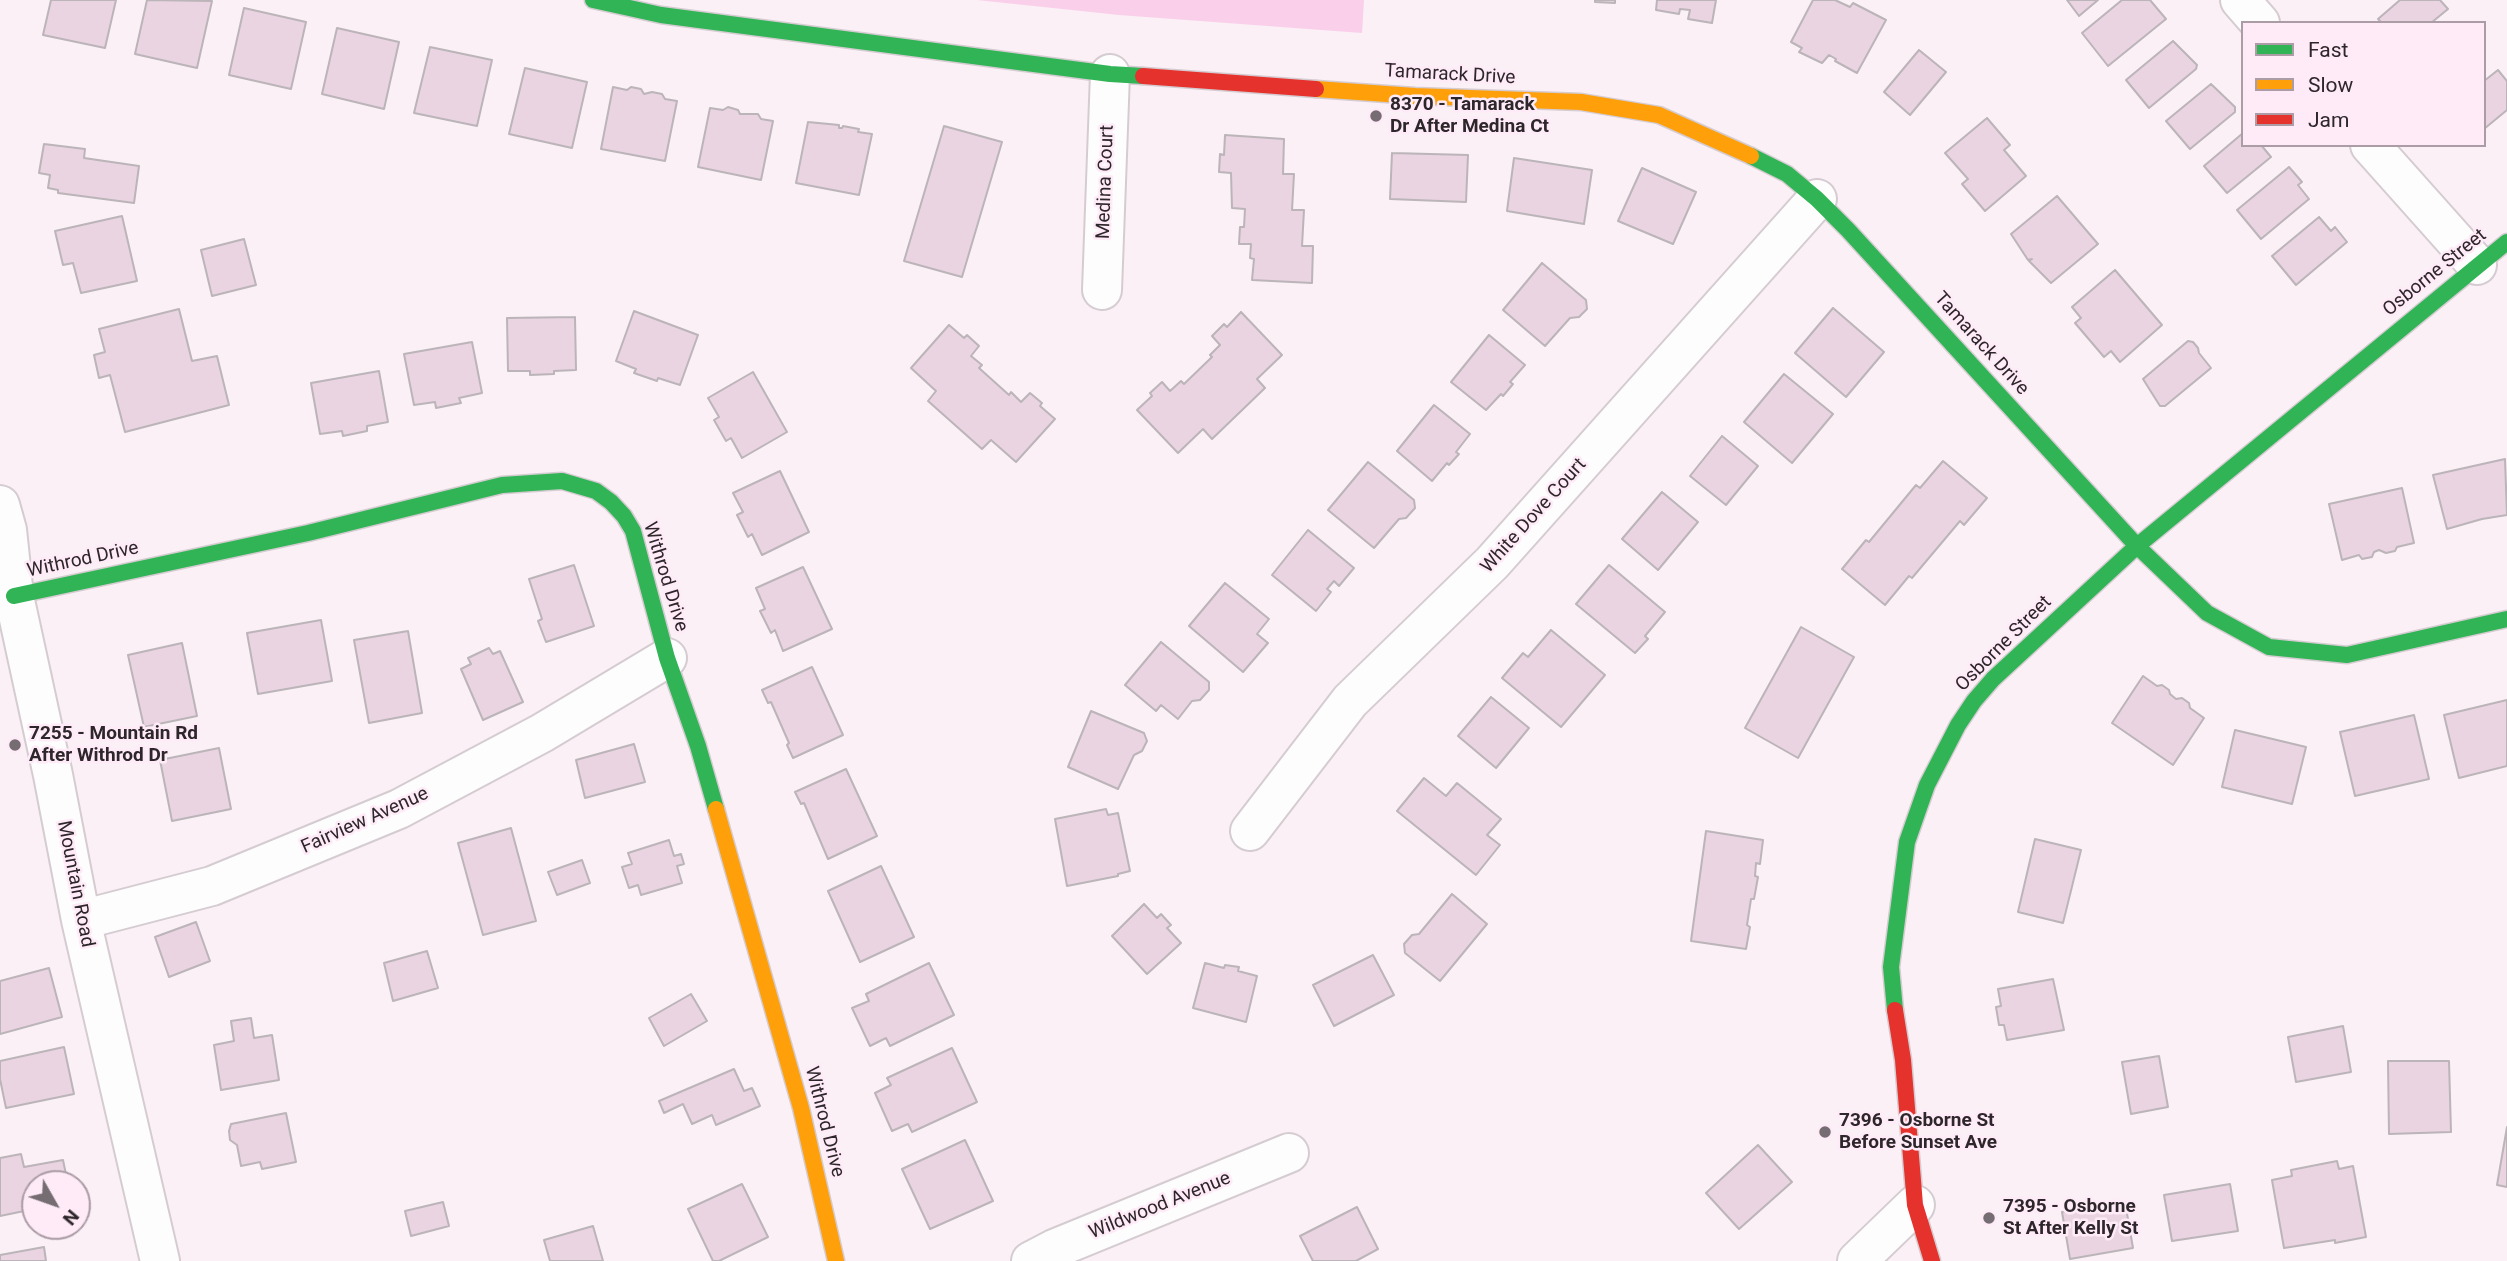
<!DOCTYPE html>
<style>
body{margin:0}
#map{position:relative;width:2507px;height:1261px;overflow:hidden;background:#faf0f6;font-family:Roboto,sans-serif}
canvas{display:block}
.legend{position:absolute;left:2241px;top:21px;width:245px;height:126px;box-sizing:border-box;background:#ffebf7;border:2px solid #ab9ca5;margin:0;padding:9px 12px;list-style:none;font-size:21px;color:#2d262a}
.legend li{display:flex;align-items:center;gap:14px;height:35px}
.legend b{width:35px;border:2px solid #ab9ca5}
.north{position:absolute;left:21px;top:1170px;width:70px;height:70px;box-sizing:border-box;background:#ffebf7;border:2px solid #ab9ca5;border-radius:50%;rotate:130deg;font-size:19px;font-weight:700;line-height:28px;text-align:center;color:#2d262a}
.north::after{content:'';display:block;margin:auto;width:24px;height:32px;background:#756d71;clip-path:polygon(50% 0,100% 100%,50% 72%,0 100%)}
</style>
<div id="map">
<canvas width="2507" height="1261"></canvas>
<ul class="legend">
<li><b style="height:9px;background:#30b455"></b>Fast</li>
<li><b style="height:9px;background:#ff9f0a"></b>Slow</li>
<li><b style="height:9px;background:#e5322d"></b>Jam</li>
</ul>
<div class="north">N</div>
</div>
<script>
const context = document.querySelector('canvas').getContext('2d');
context.lineJoin = 'round';
function fillPath(path, color) { context.fillStyle = color; context.fill(path, 'evenodd'); }
const toPath = rows => new Path2D(rows.map(r => 'M' + r).join(''));
function stroke(path, color, width, dash) { context.strokeStyle = color; context.lineWidth = width; context.lineCap = dash ? 'butt' : 'round'; context.setLineDash(dash || []); context.stroke(path); }
function drawText(font, color, halo, rows, align = 'center') {
  context.font = font + ' Roboto,sans-serif'; context.lineWidth = 5; context.setLineDash([]); context.textBaseline = 'middle'; context.strokeStyle = halo; context.fillStyle = color; for (const [text, x, y, turn = 0] of rows) {
    context.save(); context.translate(x, y); context.rotate((+turn || 0) * Math.PI / 180); context.textAlign = isNaN(turn) ? turn : align; if (halo) context.strokeText(text, 0, 0); context.fillText(text, 0, 0); context.restore();
  }
}
const green = toPath([
 [977,0,1364,0,1362,33,1119,15]
]);
const building = toPath([
 [51,0,116,0,105,48,43,35,51,0],
 [147,0,212,1,197,68,135,54,147,0],
 [1595,0,1615,0,1615,3,1595,2,1595,0],
 [1657,0,1716,0,1712,23,1688,19,1690,10,1680,9,1679,14,1656,10,1657,0],
 [1813,0,1835,0,1850,7,1853,3,1886,20,1857,73,1835,61,1836,59,1829,55,1822,63,1799,52,1802,48,1791,42,1813,0],
 [2067,0,2098,0,2079,16,2067,0],
 [2122,0,2150,0,2166,19,2108,66,2082,33,2122,0],
 [2400,0,2440,0,2448,9,2431,23,2382,23,2378,19,2400,0],
 [244,8,306,22,291,89,229,75,244,8],
 [337,28,399,42,384,109,322,94,337,28],
 [2173,41,2197,65,2196,69,2149,108,2126,80,2173,41],
 [430,47,492,60,477,126,414,113,430,47],
 [1919,50,1946,72,1910,115,1884,92,1919,50],
 [525,68,587,82,572,148,509,134,525,68],
 [2498,70,2507,81,2507,110,2484,129,2484,81,2498,70],
 [2211,84,2235,107,2235,112,2190,149,2166,121,2211,84],
 [613,87,627,90,631,87,641,89,644,94,652,92,662,94,665,99,677,101,665,161,601,149,613,87],
 [728,107,738,110,740,114,758,114,761,119,773,121,761,180,698,167,710,108,723,110,728,107],
 [1987,118,2010,145,2004,150,2026,176,1985,211,1962,184,1968,179,1945,153,1987,118],
 [808,122,839,125,839,128,842,128,843,126,859,129,858,132,872,134,859,195,796,183,808,122],
 [944,126,1002,142,962,277,904,261,944,126],
 [2243,133,2243,145,2261,145,2271,157,2227,193,2204,166,2243,133],
 [1225,135,1284,139,1283,174,1294,174,1292,210,1304,210,1302,246,1313,246,1312,283,1252,280,1254,259,1250,258,1251,244,1239,244,1240,227,1244,227,1245,209,1232,208,1231,173,1219,172,1220,154,1224,155,1225,135],
 [44,144,85,149,84,158,139,166,134,203,58,193,58,190,48,188,50,175,39,173,44,144],
 [1392,153,1468,155,1466,202,1390,199,1392,153],
 [1514,158,1592,170,1584,224,1507,211,1514,158],
 [2289,167,2302,182,2298,185,2309,199,2261,239,2237,210,2289,167],
 [1642,168,1696,192,1673,244,1618,221,1642,168],
 [2057,196,2098,244,2051,283,2029,261,2032,259,2028,260,2011,234,2057,196],
 [122,216,137,281,81,293,73,263,63,265,55,231,122,216],
 [2319,217,2331,231,2335,227,2347,242,2296,285,2272,256,2319,217],
 [244,239,256,285,212,296,201,250,244,239],
 [1542,263,1586,300,1587,309,1579,317,1570,318,1545,346,1503,310,1542,263],
 [2115,270,2162,325,2120,362,2111,351,2104,357,2075,323,2081,318,2072,307,2115,270],
 [1833,308,1884,352,1846,397,1795,353,1833,308],
 [179,309,192,361,217,356,229,405,125,432,110,375,99,378,94,355,105,352,99,329,179,309],
 [634,311,698,335,680,385,658,378,657,381,634,373,636,369,616,361,634,311],
 [1241,312,1282,355,1257,379,1265,388,1212,439,1203,429,1178,453,1137,410,1152,396,1150,393,1162,382,1170,391,1181,381,1184,384,1212,357,1210,355,1220,345,1212,336,1224,324,1227,327,1241,312],
 [575,317,576,370,554,371,554,374,530,375,530,371,508,371,507,318,575,317],
 [949,325,964,338,967,335,979,346,971,356,982,365,979,368,1009,395,1011,392,1021,402,1030,393,1042,403,1040,406,1055,419,1016,462,991,440,982,449,928,401,936,391,911,368,949,325],
 [1489,335,1525,365,1510,382,1513,384,1503,396,1501,394,1486,410,1451,382,1489,335],
 [2188,341,2193,342,2198,348,2199,353,2211,368,2165,406,2160,406,2143,379,2188,341],
 [472,342,482,393,459,398,461,403,436,408,435,402,414,405,404,354,472,342],
 [379,371,388,422,367,426,367,431,343,436,342,431,320,434,311,383,379,371],
 [753,372,787,432,742,458,731,438,726,441,714,420,719,417,708,398,753,372],
 [1784,374,1833,414,1792,463,1744,422,1784,374],
 [1434,405,1470,434,1456,452,1459,454,1449,465,1447,463,1432,481,1397,451,1434,405],
 [1722,436,1758,466,1726,505,1690,476,1722,436],
 [2505,459,2507,515,2482,519,2447,529,2433,475,2505,459],
 [1943,461,1987,498,1964,525,1960,521,1912,578,1909,576,1885,605,1842,569,1866,540,1869,542,1916,485,1920,488,1943,461],
 [1368,462,1414,500,1415,508,1406,518,1399,519,1374,548,1328,510,1368,462],
 [780,471,809,532,762,555,752,534,748,537,737,515,743,512,733,493,780,471],
 [2402,488,2414,543,2397,547,2395,551,2386,553,2379,550,2374,552,2372,557,2362,559,2359,555,2342,560,2329,504,2402,488],
 [1662,492,1698,522,1658,570,1622,539,1662,492],
 [1308,530,1354,568,1339,586,1334,581,1327,589,1331,592,1316,611,1272,575,1308,530],
 [574,565,594,626,546,642,538,621,542,619,529,579,574,565],
 [1609,565,1665,612,1645,636,1648,639,1635,653,1576,604,1609,565],
 [803,567,832,629,783,651,775,630,771,633,760,611,765,609,756,588,803,567],
 [1225,583,1269,619,1257,634,1268,643,1243,672,1189,626,1225,583],
 [321,620,332,681,258,694,247,633,321,620],
 [1801,627,1854,657,1798,758,1745,728,1801,627],
 [1551,630,1605,675,1561,727,1502,678,1523,653,1528,657,1551,630],
 [408,631,422,713,369,723,354,640,408,631],
 [1161,642,1209,682,1209,690,1200,700,1192,701,1178,719,1161,705,1156,711,1125,685,1161,642],
 [182,643,197,716,144,727,128,655,182,643],
 [489,648,493,654,500,651,523,702,483,720,461,669,471,664,468,658,489,648],
 [812,667,843,735,793,758,787,745,789,743,771,702,768,703,762,690,812,667],
 [2143,676,2157,686,2162,685,2169,690,2170,694,2176,699,2182,698,2189,703,2190,708,2204,718,2173,765,2112,723,2143,676],
 [1491,697,1529,728,1496,768,1458,736,1491,697],
 [2507,700,2507,766,2459,778,2444,715,2507,700],
 [1091,711,1144,733,1147,741,1142,751,1134,755,1118,789,1068,767,1091,711],
 [2414,715,2429,779,2355,796,2340,732,2414,715],
 [2235,730,2306,747,2292,804,2222,787,2235,730],
 [634,744,645,782,585,798,576,760,634,744],
 [219,748,231,809,172,821,160,760,219,748],
 [846,769,877,836,828,859,804,803,801,804,795,792,846,769],
 [1424,778,1446,796,1457,783,1501,819,1487,835,1500,845,1476,875,1397,811,1424,778],
 [1106,809,1108,815,1118,813,1130,871,1118,874,1118,876,1067,886,1055,819,1106,809],
 [511,828,536,921,483,935,458,843,511,828],
 [1706,831,1763,840,1760,864,1756,863,1755,876,1758,877,1754,899,1751,899,1747,925,1750,927,1746,949,1691,941,1706,831],
 [2035,839,2081,850,2063,923,2018,912,2035,839],
 [669,840,674,856,681,854,684,864,677,866,682,883,641,895,638,885,629,888,622,867,632,864,628,853,669,840],
 [582,860,590,883,557,895,548,872,582,860],
 [881,866,914,937,860,962,828,891,881,866],
 [1452,894,1487,924,1440,981,1405,953,1404,944,1412,935,1419,934,1452,894],
 [1144,904,1157,918,1161,914,1171,925,1167,928,1181,943,1147,974,1112,936,1144,904],
 [196,922,210,961,169,977,155,937,196,922],
 [427,951,438,988,393,1001,384,963,427,951],
 [1373,955,1394,995,1334,1026,1313,985,1373,955],
 [929,963,954,1015,890,1046,886,1038,870,1046,852,1008,869,1001,866,994,929,963],
 [1205,963,1224,968,1225,965,1239,967,1238,971,1257,976,1246,1022,1193,1008,1205,963],
 [49,968,62,1017,0,1034,0,981,49,968],
 [2053,979,2064,1030,2007,1040,2004,1025,1999,1025,1996,1007,2001,1006,1998,989,2053,979],
 [691,994,707,1021,664,1046,649,1018,691,994],
 [251,1018,254,1038,272,1035,279,1080,221,1090,214,1045,234,1041,231,1021,251,1018],
 [2343,1026,2351,1072,2296,1082,2288,1037,2343,1026],
 [64,1047,74,1094,6,1108,0,1079,0,1061,64,1047],
 [952,1048,977,1102,912,1132,908,1124,892,1131,875,1093,891,1085,887,1078,952,1048],
 [2159,1056,2168,1107,2131,1114,2122,1062,2159,1056],
 [2388,1061,2449,1061,2451,1132,2389,1134,2388,1061],
 [734,1069,744,1091,752,1088,760,1106,716,1125,712,1115,692,1124,683,1104,664,1113,659,1101,734,1069],
 [286,1113,296,1162,262,1169,260,1162,241,1166,237,1145,230,1140,229,1131,231,1124,286,1113],
 [2507,1127,2507,1187,2497,1185,2507,1127],
 [965,1140,993,1201,930,1229,902,1169,965,1140],
 [1758,1145,1792,1182,1739,1229,1706,1193,1758,1145],
 [21,1154,24,1167,63,1160,68,1184,35,1184,35,1222,32,1223,29,1210,0,1216,0,1158,21,1154],
 [2337,1161,2339,1169,2353,1166,2366,1237,2335,1243,2335,1240,2284,1248,2272,1180,2292,1176,2291,1170,2337,1161],
 [742,1184,768,1237,719,1261,713,1261,688,1209,742,1184],
 [2230,1184,2238,1231,2172,1241,2164,1195,2230,1184],
 [443,1202,449,1226,411,1236,405,1211,443,1202],
 [2125,1202,2133,1248,2070,1259,2062,1212,2125,1202],
 [1357,1207,1378,1249,1356,1261,1313,1261,1300,1236,1357,1207],
 [593,1226,603,1261,550,1261,544,1240,593,1226],
 [44,1247,46,1261,0,1261,0,1255,44,1247]
]);
const street = toPath([
 [2240,0,2260,23],
 [2370,145,2477,265],
 [1102,290,1110,74],
 [0,505,7,530,14,596,53,775,81,920,160,1261],
 [1250,831,1350,701,1492,563,1817,199],
 [81,920,212,886,399,809,542,733,667,658],
 [1031,1261,1054,1249,1289,1153],
 [1857,1261,1915,1205]
]);
const fast = toPath([
 [593,0,661,15,1110,74,1143,76],
 [1751,156,1787,174,1817,199,1848,230,2137,546,2207,613,2269,647,2347,655,2507,619],
 [14,596,308,533,502,485,562,481,596,491,611,502,624,516,633,531,667,658,698,746,716,809],
 [1895,1010,1891,967,1907,842,1927,785,1958,725,1974,701,1993,679,2137,546,2507,242]
]);
const slow = toPath([
 [1316,89,1415,96,1581,102,1659,115,1751,156],
 [716,809,801,1108,836,1261]
]);
const jam = toPath([
 [1143,76,1316,89],
 [1895,1010,1903,1060,1915,1205,1932,1261]
]);
const markers = [
 [1376,116,7,"#756d71"],
 [15,745,7,"#756d71"],
 [1825,1132,7,"#756d71"],
 [1989,1218,7,"#756d71"]
];
const streetNames = [
 ["Tamarack Drive",1450,75,3],
 ["Medina Court",1106,182,-88],
 ["Osborne Street",2435,273,-39],
 ["Tamarack Drive",1981,344,48],
 ["White Dove Court",1534,516,-48],
 ["Withrod Drive",83,560,-12],
 ["Withrod Drive",665,577,73],
 ["Osborne Street",2004,644,-45],
 ["Fairview Avenue",365,821,-24],
 ["Mountain Road",75,884,79],
 ["Withrod Drive",824,1122,76],
 ["Wildwood Avenue",1160,1206,-22]
];
const poiNames = [
 ["8370 - Tamarack",1390,105],
 ["Dr After Medina Ct",1390,127],
 ["7255 - Mountain Rd",29,734],
 ["After Withrod Dr",29,756],
 ["7396 - Osborne St",1839,1121],
 ["Before Sunset Ave",1839,1143],
 ["7395 - Osborne",2003,1207],
 ["St After Kelly St",2003,1229]
];
fillPath(green, '#facfea');
fillPath(building, '#ead4e2');
stroke(building, '#bbb4b8', 2);
stroke(street, '#d5ccd1', 42);
stroke(fast, '#d5ccd1', 19);
stroke(slow, '#d5ccd1', 19);
stroke(jam, '#d5ccd1', 19);
stroke(street, '#fefdfe', 38);
stroke(fast, '#30b455', 16);
stroke(slow, '#ff9f0a', 16);
stroke(jam, '#e5322d', 16);
for (const [x, y, r, color] of markers) { const dot = new Path2D(); dot.arc(x, y, r, 0, 2 * Math.PI); context.fillStyle = color; context.fill(dot); stroke(dot, '#ffebf7', 2.5); }
drawText('19px', '#2d262a', '#ffebf7', streetNames);
drawText('bold 19px', '#2d262a', '#ffebf7', poiNames, 'left');
</script>
